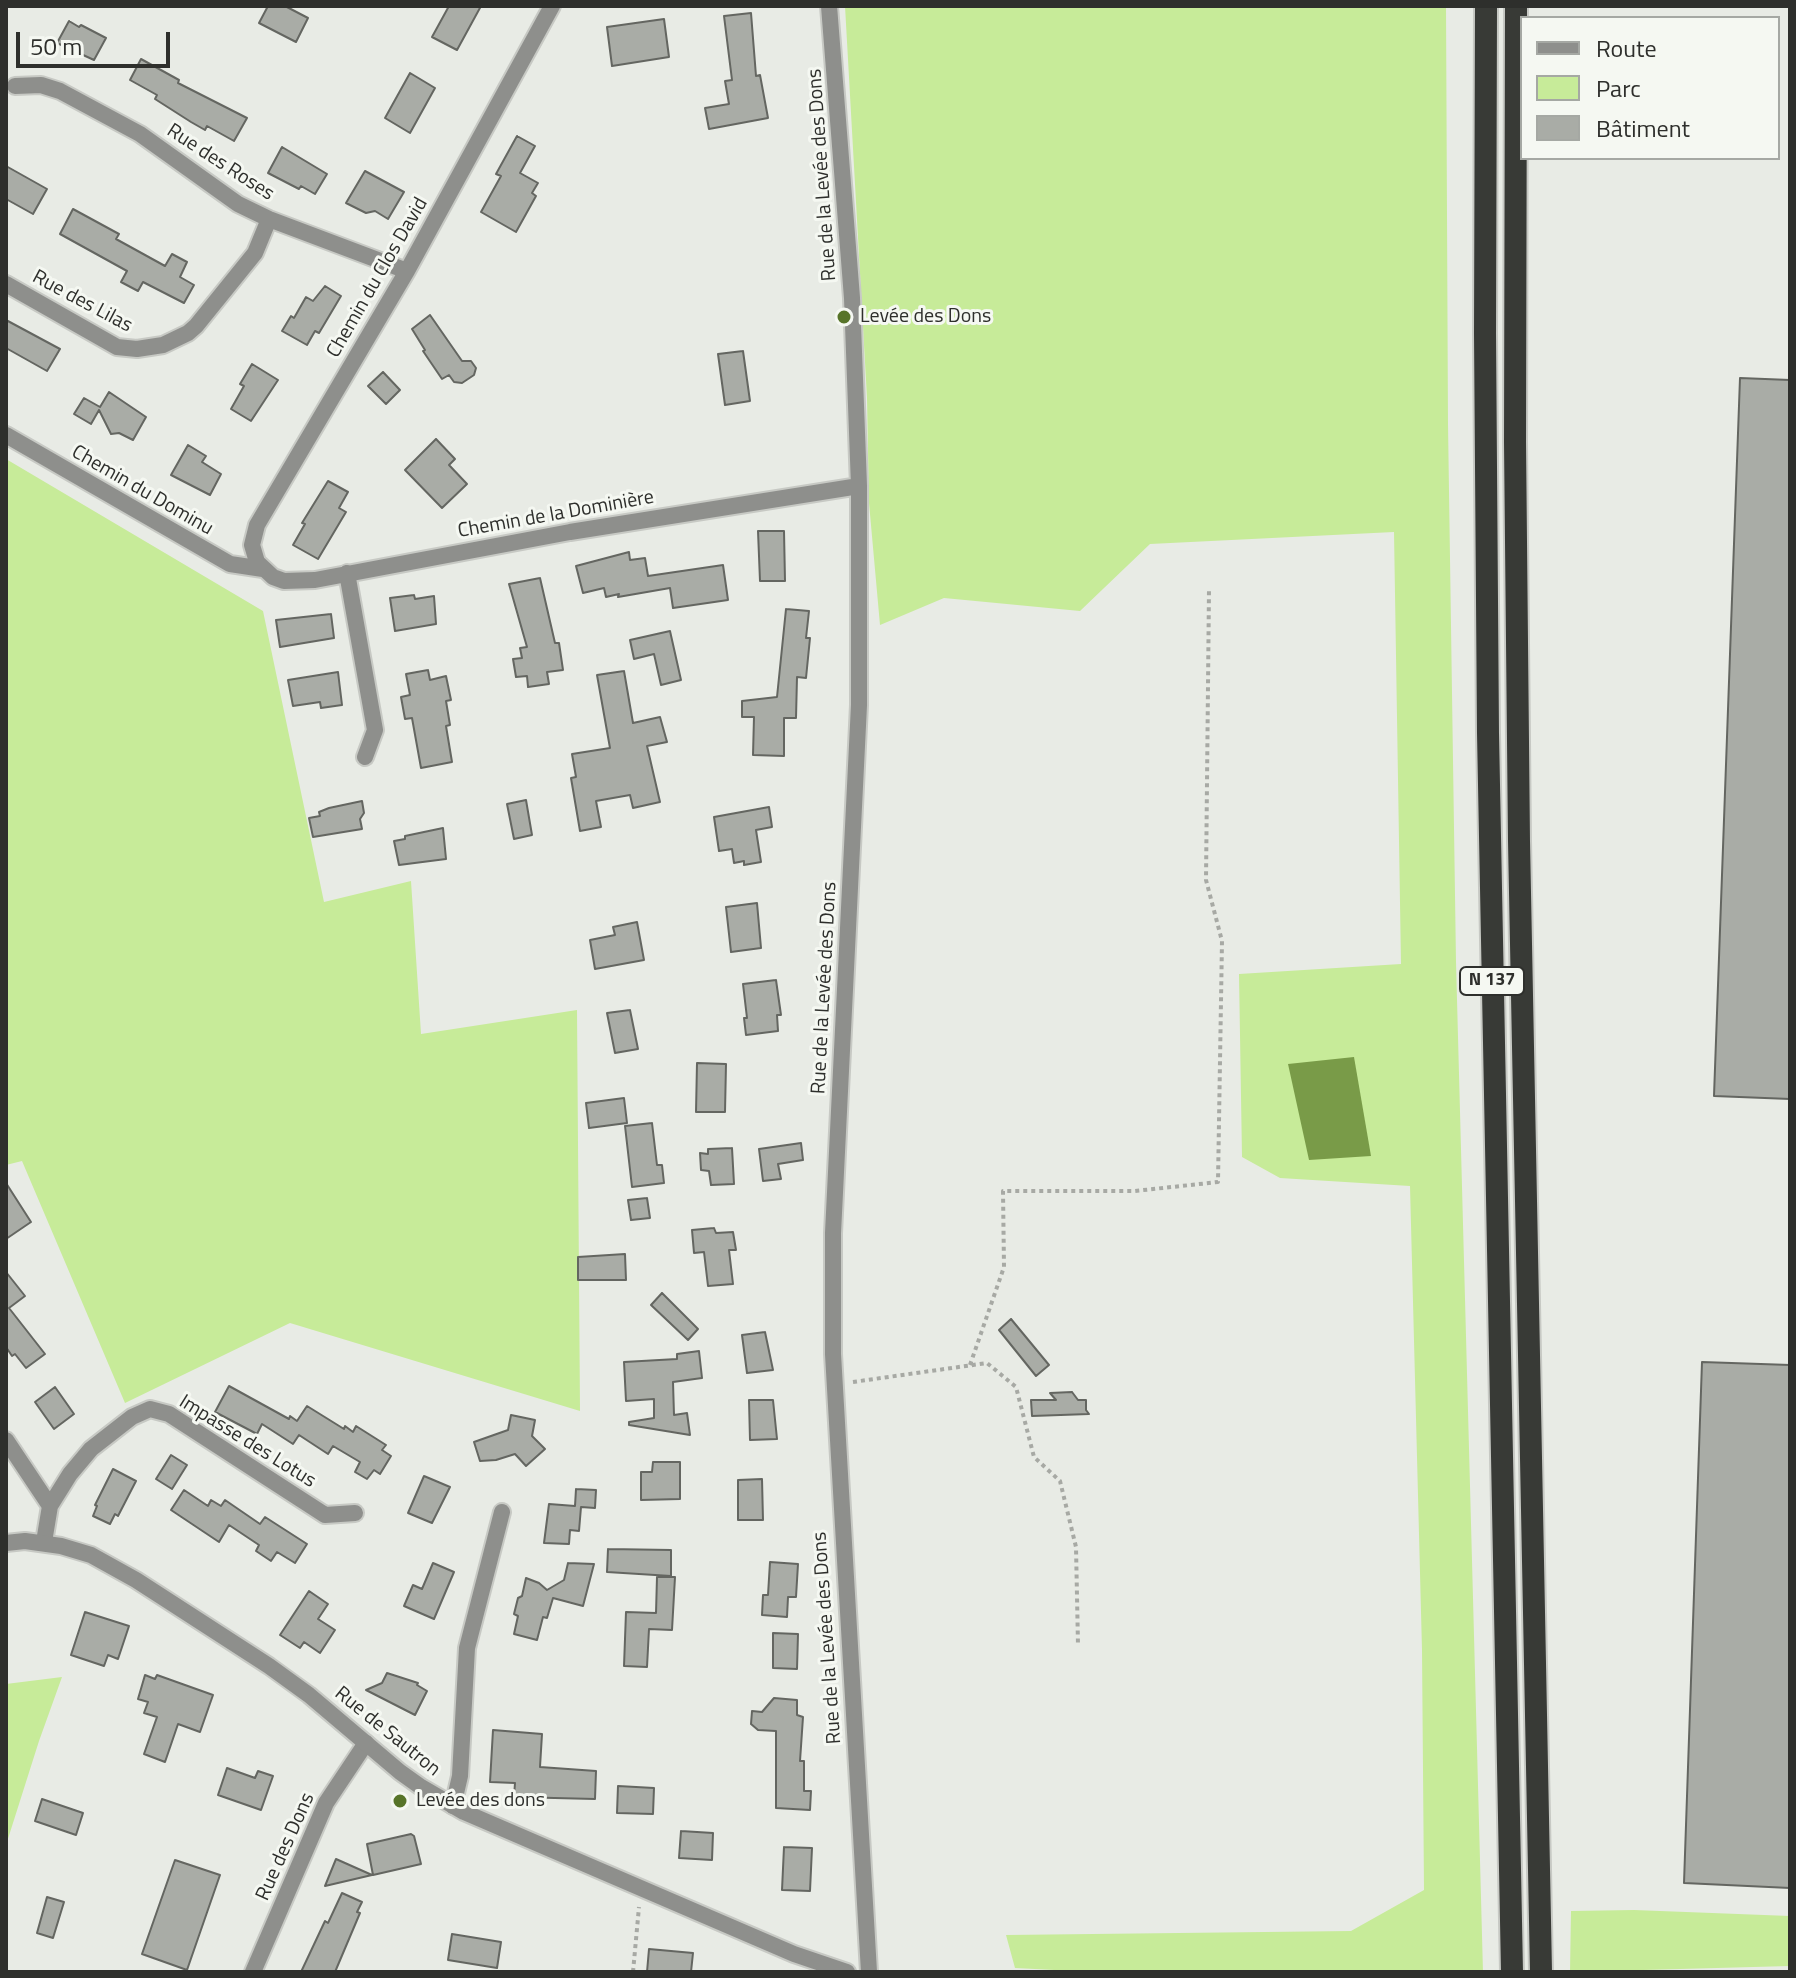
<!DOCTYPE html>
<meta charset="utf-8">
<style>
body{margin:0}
#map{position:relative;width:1796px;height:1978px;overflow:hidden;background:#e8ebe5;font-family:"Titillium Web",sans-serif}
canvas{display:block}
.frame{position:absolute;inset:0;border:8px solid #2e2f2c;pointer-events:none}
.legend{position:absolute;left:1520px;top:16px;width:260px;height:144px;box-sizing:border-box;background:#f5f8f2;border:2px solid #a5a8a3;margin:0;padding:10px 14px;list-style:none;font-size:24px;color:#2e2f2c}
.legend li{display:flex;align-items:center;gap:16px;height:40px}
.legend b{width:40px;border:2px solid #a5a8a3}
.scale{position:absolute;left:16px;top:32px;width:154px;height:36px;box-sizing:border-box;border:4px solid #2e2f2c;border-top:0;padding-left:10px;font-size:24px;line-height:28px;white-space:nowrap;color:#2e2f2c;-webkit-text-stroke:6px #f5f8f2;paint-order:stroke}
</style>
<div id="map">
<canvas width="1796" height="1978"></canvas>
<div class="frame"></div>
<ul class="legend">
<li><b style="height:10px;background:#8e8f8c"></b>Route</li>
<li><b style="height:22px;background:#c7eb99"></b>Parc</li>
<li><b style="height:22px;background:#a9aca6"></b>Bâtiment</li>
</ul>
<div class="scale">50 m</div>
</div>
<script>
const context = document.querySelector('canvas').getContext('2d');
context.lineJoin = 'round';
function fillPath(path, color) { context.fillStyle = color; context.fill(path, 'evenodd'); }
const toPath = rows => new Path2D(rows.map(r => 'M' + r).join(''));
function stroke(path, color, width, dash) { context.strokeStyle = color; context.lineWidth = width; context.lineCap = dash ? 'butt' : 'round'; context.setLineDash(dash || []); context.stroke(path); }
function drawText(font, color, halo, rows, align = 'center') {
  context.font = font + ' "Titillium Web",sans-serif'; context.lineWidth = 6; context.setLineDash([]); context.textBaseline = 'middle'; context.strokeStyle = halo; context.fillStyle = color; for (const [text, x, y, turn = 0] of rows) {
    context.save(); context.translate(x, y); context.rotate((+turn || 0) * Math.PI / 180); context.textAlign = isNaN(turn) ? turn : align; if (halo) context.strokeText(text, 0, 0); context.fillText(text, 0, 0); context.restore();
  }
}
const green = toPath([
 [845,6,1446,6,1448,424,1456,962,1483,1972,1094,1972,1015,1968,1006,1935,1351,1931,1424,1890,1422,1650,1410,1186,1280,1178,1242,1157,1239,974,1401,964,1394,532,1150,544,1080,611,944,598,880,625,869,503,867,398],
 [6,459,263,611,324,902,411,881,421,1034,577,1010,580,1411,290,1323,125,1403,22,1161,6,1165],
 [62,1677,39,1741,6,1845,6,1684],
 [1634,1910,1790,1916,1790,1966,1570,1972,1571,1911]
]);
const water = toPath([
 [1354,1057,1371,1156,1309,1160,1288,1064]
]);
const building = toPath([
 [268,6,285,6,308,18,296,42,259,23,268,6],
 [449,6,481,6,457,50,432,37,449,6],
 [751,13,756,76,760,75,768,118,709,129,705,108,729,104,725,81,732,80,724,16,751,13],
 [664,19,669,57,612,66,607,27,664,19],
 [69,21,79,27,81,25,106,38,94,60,57,43,69,21],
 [141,59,179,80,178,83,247,118,234,141,207,126,205,130,191,122,155,99,157,95,130,80,141,59],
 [410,73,435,88,410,133,385,118,410,73],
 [517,136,535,146,520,173,538,183,532,193,536,196,516,232,481,212,501,176,496,174,517,136],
 [282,147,327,174,315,194,301,186,299,189,268,173,282,147],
 [6,166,47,189,33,214,6,199,6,166],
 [365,171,404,192,388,219,375,211,366,213,346,203,365,171],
 [73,209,119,234,116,239,165,266,172,254,187,262,180,277,194,285,184,303,143,282,138,291,121,282,127,271,60,234,73,209],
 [325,286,341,296,319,333,315,331,307,345,282,331,291,316,294,318,306,297,313,301,325,286],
 [430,315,462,361,471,361,476,368,474,375,462,383,454,382,449,375,442,379,423,351,425,350,412,329,430,315],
 [6,320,60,349,47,371,6,348,6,320],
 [743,351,750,401,725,405,718,354,743,351],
 [252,364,278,380,251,421,231,409,244,386,240,384,252,364],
 [383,372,400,390,386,404,368,386,383,372],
 [1740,378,1790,380,1790,1099,1714,1096,1740,378],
 [109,392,146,417,133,440,119,433,111,434,99,410,91,424,74,414,84,398,100,407,109,392],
 [436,439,455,459,449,465,467,484,442,508,405,470,436,439],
 [188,445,206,456,202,462,221,474,210,495,171,475,188,445],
 [328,481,348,492,339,508,346,512,318,559,293,545,305,524,302,523,328,481],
 [758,531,784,531,785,581,760,581,758,531],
 [629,552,630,560,645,558,648,576,723,565,728,600,673,608,670,588,618,597,619,594,606,597,604,588,583,593,576,566,629,552],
 [540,578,555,643,559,643,563,670,547,672,549,684,528,687,527,676,516,677,513,659,522,658,520,648,527,647,509,584,540,578],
 [414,595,415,599,434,596,436,624,395,631,390,598,414,595],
 [786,609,809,611,806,638,810,638,806,678,797,677,796,718,784,718,784,756,753,755,754,717,742,717,742,701,777,697,786,609],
 [331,614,334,638,280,647,276,620,331,614],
 [670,631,681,680,661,685,654,654,634,659,630,640,670,631],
 [428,670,430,680,446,676,451,700,446,701,450,725,446,726,452,762,421,768,412,718,405,719,401,697,410,695,406,674,428,670],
 [624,671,633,723,660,717,667,742,647,746,660,802,633,808,630,795,596,801,601,827,580,831,571,778,576,777,572,754,610,748,597,675,624,671],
 [338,672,342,705,321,708,320,702,293,706,288,680,338,672],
 [526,800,532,835,514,839,507,804,526,800],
 [362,801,364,813,360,819,362,829,313,837,309,818,320,816,319,812,329,808,362,801],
 [769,807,772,827,756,830,761,862,744,865,744,861,734,863,732,849,719,851,714,817,769,807],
 [443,828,446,859,399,865,394,841,405,839,405,836,443,828],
 [757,903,761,948,731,952,726,907,757,903],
 [637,922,644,960,595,969,590,940,615,935,613,927,637,922],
 [776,980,781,1015,777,1015,778,1031,746,1035,744,1018,747,1018,743,984,776,980],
 [630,1010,638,1049,615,1053,607,1013,630,1010],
 [697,1063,726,1064,725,1112,696,1112,697,1063],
 [624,1098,627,1123,589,1128,586,1103,624,1098],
 [652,1123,657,1165,662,1165,664,1183,632,1187,625,1126,652,1123],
 [801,1143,803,1160,778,1164,781,1179,763,1181,759,1149,801,1143],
 [732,1148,734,1184,711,1185,709,1171,701,1170,700,1153,708,1154,708,1149,732,1148],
 [6,1183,31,1222,6,1239,6,1183],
 [647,1198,650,1218,631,1220,628,1200,647,1198],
 [714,1228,716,1233,733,1232,736,1250,729,1250,733,1284,708,1286,704,1252,694,1253,692,1230,714,1228],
 [625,1254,626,1280,578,1280,578,1257,625,1254],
 [6,1272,25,1296,9,1308,45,1354,26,1368,15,1354,12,1356,6,1347,6,1272],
 [662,1293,698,1329,688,1340,651,1305,662,1293],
 [1011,1319,1049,1365,1036,1376,999,1330,1011,1319],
 [765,1332,773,1370,747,1373,742,1335,765,1332],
 [699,1351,702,1378,673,1382,674,1415,687,1413,690,1435,629,1425,629,1422,654,1418,654,1399,626,1401,624,1362,677,1359,677,1354,699,1351],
 [1702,1362,1790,1365,1790,1888,1684,1883,1702,1362],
 [229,1386,289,1419,290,1416,297,1421,307,1406,344,1429,345,1426,353,1432,356,1426,386,1445,382,1450,391,1456,380,1474,374,1470,367,1479,355,1472,360,1462,333,1446,328,1454,299,1435,293,1444,262,1424,257,1434,215,1412,229,1386],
 [55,1387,74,1414,54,1429,35,1402,55,1387],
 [1072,1392,1078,1400,1086,1400,1086,1410,1089,1414,1032,1416,1031,1400,1056,1400,1050,1393,1072,1392],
 [749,1400,773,1400,777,1439,750,1440,749,1400],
 [511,1415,535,1420,532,1436,545,1449,526,1466,515,1454,496,1460,480,1461,474,1442,508,1430,511,1415],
 [171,1455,187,1465,172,1489,156,1479,171,1455],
 [653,1462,680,1462,680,1499,641,1500,641,1472,652,1472,653,1462],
 [113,1469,136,1481,118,1516,115,1514,110,1524,93,1516,97,1506,95,1505,113,1469],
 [424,1476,450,1487,432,1523,408,1513,424,1476],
 [762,1479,763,1520,738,1520,738,1480,762,1479],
 [576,1489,596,1490,595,1508,581,1507,579,1531,570,1530,569,1544,544,1543,549,1504,575,1506,576,1489],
 [184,1490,208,1506,211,1500,221,1506,225,1500,260,1524,265,1517,307,1544,295,1563,277,1552,271,1561,256,1551,259,1545,229,1525,219,1542,171,1510,184,1490],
 [608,1549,671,1550,671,1576,607,1572,608,1549],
 [770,1562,798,1564,796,1597,788,1597,787,1617,762,1615,763,1595,768,1595,770,1562],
 [433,1563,454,1572,434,1619,404,1606,413,1585,422,1589,433,1563],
 [568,1563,594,1564,583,1606,553,1598,547,1618,543,1617,537,1640,514,1634,518,1616,514,1614,518,1598,522,1596,526,1578,539,1583,547,1590,564,1580,568,1563],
 [657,1577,675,1577,672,1630,649,1629,647,1667,624,1666,626,1612,656,1613,657,1577],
 [309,1591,328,1604,318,1619,335,1630,320,1653,304,1642,300,1648,280,1635,309,1591],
 [85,1612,129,1626,118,1659,108,1655,104,1666,71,1655,85,1612],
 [773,1633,798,1634,797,1669,773,1668,773,1633],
 [387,1673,418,1683,417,1685,427,1691,415,1715,366,1690,382,1683,387,1673],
 [145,1675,155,1679,157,1675,213,1695,200,1732,178,1724,165,1762,144,1754,157,1717,144,1713,148,1702,138,1699,145,1675],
 [774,1698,797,1700,797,1715,803,1717,800,1761,804,1761,804,1791,811,1791,810,1810,776,1808,776,1731,758,1730,751,1724,752,1711,762,1712,774,1698],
 [493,1730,542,1734,540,1767,596,1771,595,1799,514,1797,515,1783,490,1782,493,1730],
 [227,1768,255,1778,258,1771,273,1776,261,1810,218,1795,227,1768],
 [618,1786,654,1788,653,1814,617,1813,618,1786],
 [42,1799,83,1813,76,1835,35,1821,42,1799],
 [681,1831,713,1833,712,1860,679,1858,681,1831],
 [411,1834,414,1836,421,1864,373,1875,367,1844,411,1834],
 [784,1847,812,1848,810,1891,782,1890,784,1847],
 [336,1859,372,1875,325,1886,336,1859],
 [175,1860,220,1875,187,1970,142,1954,175,1860],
 [342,1893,362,1902,357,1912,360,1913,335,1972,301,1972,325,1921,328,1923,342,1893],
 [47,1897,64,1902,53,1938,37,1933,47,1897],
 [452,1934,501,1942,497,1968,448,1960,452,1934],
 [649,1949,693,1953,691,1972,647,1972,649,1949]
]);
const path = toPath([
 [970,1365,1004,1267,1003,1191,1135,1191,1218,1182,1222,941,1206,880,1209,589],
 [853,1382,987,1363,1016,1387,1034,1457,1060,1481,1076,1547,1078,1645],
 [633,1972,639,1907]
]);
const minor = toPath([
 [552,6,407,271,257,525,252,545,257,562,273,577,284,581,315,580,570,532,859,486],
 [829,6,852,298,859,486,859,705,833,1233,833,1354,869,1972],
 [15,86,41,85,60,91,140,134,238,204,269,219,407,271],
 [6,284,117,347,137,349,163,345,188,333,196,326,255,253,269,219],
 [6,435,230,564,263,569],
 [347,573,375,730,365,757],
 [6,1440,50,1506],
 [44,1542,50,1506,70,1474,91,1449,132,1417,150,1409,169,1414,325,1515,355,1513],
 [453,1806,460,1776,467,1648,502,1512],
 [253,1972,326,1803,366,1743]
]);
const tertiary = toPath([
 [6,1543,25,1541,61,1546,91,1555,136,1580,269,1666,309,1695,400,1772,421,1787,464,1812,794,1954,847,1972]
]);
const trunk = toPath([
 [1486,6,1485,333,1488,733,1512,1972],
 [1516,6,1515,442,1519,841,1541,1972]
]);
const markers = [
 [844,317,8,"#577429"],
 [400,1801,8,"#577429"]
];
const shields = [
 [1492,981,64]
];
const shieldNames = [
 ["N 137",1492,981]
];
const streetNames = [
 ["Rue des Roses",220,163,33],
 ["Rue de la Levée des Dons",823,175,-94],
 ["Chemin du Clos David",378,278,-60],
 ["Rue des Lilas",82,302,28],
 ["Chemin du Dominu",142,491,30],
 ["Chemin de la Dominière",556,515,-10],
 ["Rue de la Levée des Dons",825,988,-87],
 ["Impasse des Lotus",247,1442,32],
 ["Rue de la Levée des Dons",828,1638,-94],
 ["Rue de Sautron",387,1732,39],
 ["Rue des Dons",286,1847,-66]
];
const poiNames = [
 ["Levée des Dons",860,317],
 ["Levée des dons",416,1801]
];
fillPath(green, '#c7eb99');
fillPath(water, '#799b48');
fillPath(building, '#a9aca6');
stroke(building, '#646661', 2);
stroke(minor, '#c7c9c4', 20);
stroke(tertiary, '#c7c9c4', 20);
stroke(trunk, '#c7c9c4', 26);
stroke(path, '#a7a9a4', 4, [4, 4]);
stroke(minor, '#8e8f8c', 16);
stroke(tertiary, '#8e8f8c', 16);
stroke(trunk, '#383a36', 22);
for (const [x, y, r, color] of markers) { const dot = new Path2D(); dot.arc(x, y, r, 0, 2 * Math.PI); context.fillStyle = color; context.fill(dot); stroke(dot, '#f5f8f2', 3); }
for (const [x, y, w] of shields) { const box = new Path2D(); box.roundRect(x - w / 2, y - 14, w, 28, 6); context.fillStyle = '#f5f8f2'; context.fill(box); stroke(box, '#2e2f2c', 2); }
drawText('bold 18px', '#2e2f2c', null, shieldNames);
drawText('20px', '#2e2f2c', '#f5f8f2', streetNames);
drawText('20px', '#2e2f2c', '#f5f8f2', poiNames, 'left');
</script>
